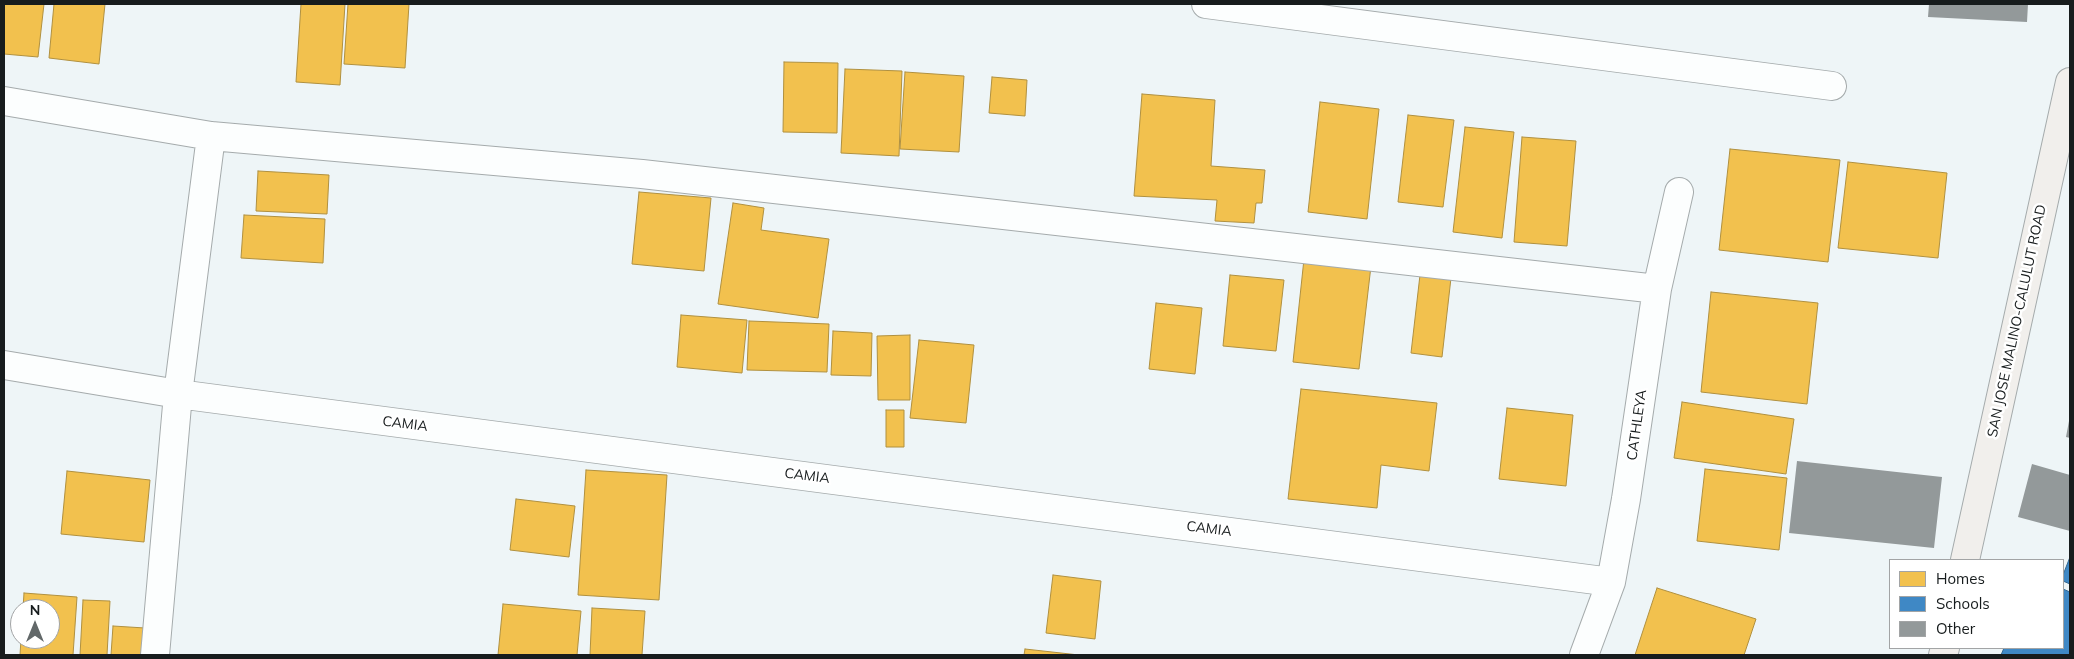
<!DOCTYPE html>
<style>
body{margin:0}
#map{position:relative;width:2074px;height:659px;overflow:hidden;background:#eef5f7;font-family:Mulish,sans-serif}
canvas{display:block}
.frame{position:absolute;inset:0;border:5px solid #171c1d;pointer-events:none}
.legend{position:absolute;left:1889px;top:559px;width:175px;height:90px;box-sizing:border-box;background:#fff;border:1px solid #a2a4a5;margin:0;padding:6px 9px;list-style:none;font-size:15px;color:#171c1d}
.legend li{display:flex;align-items:center;gap:10px;height:25px}
.legend b{width:25px;border:1px solid #a2a4a5}
.north{position:absolute;left:10px;top:599px;width:50px;height:50px;box-sizing:border-box;background:#fff;border:1px solid #a2a4a5;border-radius:50%;rotate:0deg;font-size:14px;font-weight:700;line-height:20px;text-align:center;color:#171c1d}
.north::after{content:'';display:block;margin:auto;width:18px;height:22px;background:#626869;clip-path:polygon(50% 0,100% 100%,50% 72%,0 100%)}
</style>
<div id="map">
<canvas width="2074" height="659"></canvas>
<div class="frame"></div>
<ul class="legend">
<li><b style="height:14px;background:#f2c14e"></b>Homes</li>
<li><b style="height:14px;background:#3f88c5"></b>Schools</li>
<li><b style="height:14px;background:#93999a"></b>Other</li>
</ul>
<div class="north">N</div>
</div>
<script>
const context = document.querySelector('canvas').getContext('2d');
context.lineJoin = 'round';
function fillPath(path, color) { context.fillStyle = color; context.fill(path, 'evenodd'); }
const toPath = rows => new Path2D(rows.map(r => 'M' + r).join(''));
function stroke(path, color, width, dash) { context.strokeStyle = color; context.lineWidth = width; context.lineCap = dash ? 'butt' : 'round'; context.setLineDash(dash || []); context.stroke(path); }
function drawText(font, color, halo, rows, align = 'center') {
  context.font = font + ' Mulish,sans-serif'; context.lineWidth = 5; context.setLineDash([]); context.textBaseline = 'middle'; context.strokeStyle = halo; context.fillStyle = color; for (const [text, x, y, turn = 0] of rows) {
    context.save(); context.translate(x, y); context.rotate((+turn || 0) * Math.PI / 180); context.textAlign = isNaN(turn) ? turn : align; if (halo) context.strokeText(text, 0, 0); context.fillText(text, 0, 0); context.restore();
  }
}
const homes = toPath([
 [4,4,44,4,38,57,4,54,4,4],
 [54,4,105,4,99,64,49,58,54,4],
 [301,4,345,4,340,85,296,82,301,4],
 [348,4,409,4,405,68,344,64,348,4],
 [784,62,838,63,837,133,783,132,784,62],
 [845,69,902,71,899,156,841,153,845,69],
 [905,72,964,76,959,152,900,149,905,72],
 [992,77,1027,80,1025,116,989,113,992,77],
 [1142,94,1215,100,1211,166,1265,170,1262,203,1256,203,1254,223,1215,221,1217,200,1134,196,1142,94],
 [1320,102,1379,109,1367,219,1308,212,1320,102],
 [1408,115,1454,120,1443,207,1398,202,1408,115],
 [1465,127,1514,132,1502,238,1453,232,1465,127],
 [1522,137,1576,141,1567,246,1514,242,1522,137],
 [1730,149,1840,160,1828,262,1719,250,1730,149],
 [1848,162,1947,173,1938,258,1838,248,1848,162],
 [258,171,329,175,327,214,256,211,258,171],
 [639,192,711,198,704,271,632,264,639,192],
 [733,203,764,208,761,230,829,239,818,318,718,304,733,203],
 [244,215,325,219,323,263,241,258,244,215],
 [1304,259,1371,266,1359,369,1293,362,1304,259],
 [1230,275,1284,280,1276,351,1223,346,1230,275],
 [1420,275,1451,278,1442,357,1411,353,1420,275],
 [1711,292,1818,303,1807,404,1701,392,1711,292],
 [1156,303,1202,308,1195,374,1149,369,1156,303],
 [681,315,747,320,742,373,677,367,681,315],
 [749,321,829,324,827,372,747,370,749,321],
 [833,331,872,333,871,376,831,375,833,331],
 [910,335,910,400,878,400,877,336,910,335],
 [919,340,974,345,966,423,910,418,919,340],
 [1301,389,1437,403,1429,471,1381,465,1377,508,1288,499,1301,389],
 [1682,402,1794,419,1786,474,1674,458,1682,402],
 [1507,408,1573,415,1566,486,1499,479,1507,408],
 [886,410,904,410,904,447,886,447,886,410],
 [1705,469,1787,478,1779,550,1697,541,1705,469],
 [586,470,667,475,659,600,578,595,586,470],
 [67,471,150,480,144,542,61,534,67,471],
 [516,499,575,506,569,557,510,550,516,499],
 [1053,575,1101,581,1095,639,1046,633,1053,575],
 [1657,588,1756,619,1744,655,1635,655,1657,588],
 [24,593,77,597,73,655,20,655,21,639,50,639,50,609,23,609,24,593],
 [83,600,110,601,107,655,80,655,83,600],
 [503,604,581,611,577,655,498,655,503,604],
 [592,608,645,611,642,655,590,655,592,608],
 [113,626,145,628,142,655,111,655,113,626],
 [1025,649,1079,655,1024,655,1025,649]
]);
const schools = toPath([
 [2070,557,2070,584,2063,581,2063,575,2070,557],
 [2063,589,2070,592,2070,655,2001,655,2004,648,2063,648,2063,589]
]);
const building = toPath([
 [1929,4,2028,4,2027,22,1928,17],
 [2069,421,2070,421,2070,438,2066,437],
 [1797,461,1942,477,1934,548,1789,533],
 [2032,464,2070,475,2070,531,2018,517]
]);
const minor = toPath([
 [1206,4,1832,86],
 [4,101,211,136,642,174,1657,289],
 [4,365,178,394,1611,582],
 [155,655,178,394,211,136],
 [1584,655,1611,582,1626,499,1657,289,1679,192]
]);
const secondary = toPath([
 [1965,560,2070,82],
 [1943,655,1945,648]
]);
const streetNames = [
 ["SAN JOSE MALINO-CALULUT ROAD",2017,321,-78],
 ["CAMIA",405,424,7],
 ["CATHLEYA",1637,425,-82],
 ["CAMIA",807,476,7],
 ["CAMIA",1209,529,7]
];
fillPath(homes, '#f2c14e');
stroke(homes, '#b0903f', 1);
fillPath(schools, '#3f88c5');
stroke(schools, '#336893', 1);
fillPath(building, '#93999a');
stroke(minor, '#a5abac', 30);
stroke(secondary, '#a5abac', 30);
stroke(minor, '#fcfefe', 28);
stroke(secondary, '#f1efec', 28);
drawText('14px', '#171c1d', '#fff', streetNames);
</script>
